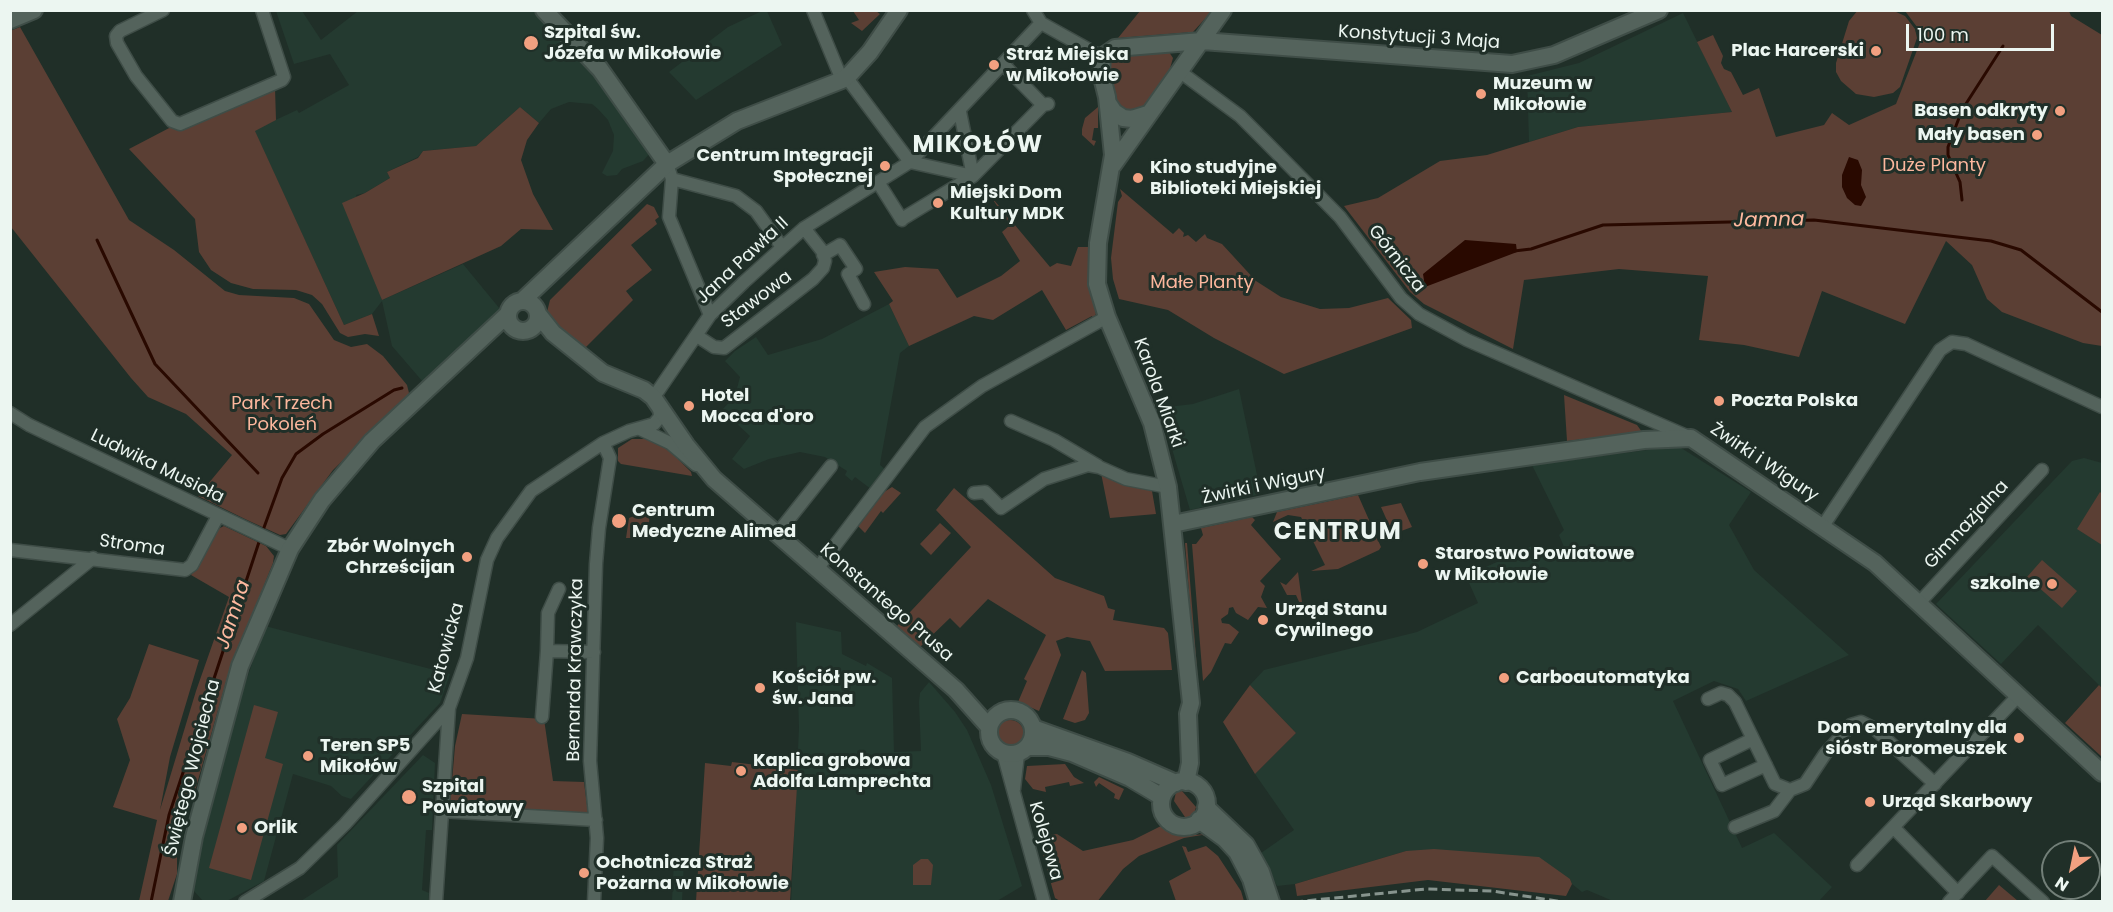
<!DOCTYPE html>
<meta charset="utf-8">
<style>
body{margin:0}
#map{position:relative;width:2113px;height:912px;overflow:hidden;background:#202f28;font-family:Poppins,sans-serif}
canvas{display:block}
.frame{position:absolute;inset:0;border:12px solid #ecf6f1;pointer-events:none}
.north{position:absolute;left:2041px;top:840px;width:60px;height:60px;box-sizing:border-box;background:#202f28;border:2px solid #727f78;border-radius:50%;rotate:213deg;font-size:16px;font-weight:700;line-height:24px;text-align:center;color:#ecf6f1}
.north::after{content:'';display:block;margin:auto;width:21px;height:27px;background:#f2a080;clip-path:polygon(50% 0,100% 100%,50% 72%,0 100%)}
.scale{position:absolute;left:1906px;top:24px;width:148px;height:27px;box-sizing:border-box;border:3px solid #ecf6f1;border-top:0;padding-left:8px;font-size:18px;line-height:21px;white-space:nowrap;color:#ecf6f1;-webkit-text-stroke:4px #202f28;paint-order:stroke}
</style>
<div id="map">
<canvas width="2113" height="912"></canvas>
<div class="frame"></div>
<div class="north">N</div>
<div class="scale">100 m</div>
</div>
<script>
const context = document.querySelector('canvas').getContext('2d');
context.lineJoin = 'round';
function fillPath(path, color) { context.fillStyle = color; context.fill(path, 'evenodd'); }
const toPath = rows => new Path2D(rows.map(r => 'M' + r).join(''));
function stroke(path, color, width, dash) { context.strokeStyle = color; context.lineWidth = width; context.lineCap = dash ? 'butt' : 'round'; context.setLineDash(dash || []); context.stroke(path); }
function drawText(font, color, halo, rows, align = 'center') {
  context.font = font + ' Poppins,sans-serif'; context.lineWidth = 6; context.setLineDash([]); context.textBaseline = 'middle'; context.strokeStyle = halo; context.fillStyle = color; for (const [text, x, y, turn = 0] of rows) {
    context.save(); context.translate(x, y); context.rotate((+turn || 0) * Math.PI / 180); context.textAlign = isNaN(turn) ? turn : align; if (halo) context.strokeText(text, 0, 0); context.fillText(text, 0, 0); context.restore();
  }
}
const built = toPath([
 [276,11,302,11,321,40,358,11,537,11,587,62,651,152,643,161,622,169,617,175,607,176,602,173,613,151,614,135,608,120,598,109,592,104,569,102,551,109,539,123,520,107,476,146,423,151,418,157,387,172,390,178,365,193,356,195,382,300,463,264,500,309,423,382,392,346,382,301,372,314,344,325,254,130,297,110,299,113,349,85,330,54,294,64],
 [762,11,767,11,782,45,696,100,669,72,728,27],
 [1683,13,1732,112,1578,127,1529,142,1527,76,1579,63],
 [889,304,909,346,900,353,881,458,880,465,886,470,871,489,855,477,852,481,845,475,847,471,825,457,800,452,769,459,744,469,732,459,750,436,722,410,735,396,740,377,725,361,735,351,756,337,768,355,822,339],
 [1239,389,1261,494,1190,510,1160,408,1193,404],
 [1678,446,1751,492,1729,525,1754,570,1849,655,1746,701,1738,689,1714,681,1673,701,1742,848,1774,833,1832,887,1819,901,1613,901,1587,890,1582,892,1572,884,1570,879,1406,851,1295,884,1277,886,1261,853,1294,830,1255,774,1296,733,1250,685,1264,670,1417,632,1478,603,1466,576,1532,546,1538,559,1564,547,1559,535,1564,530,1532,465],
 [2084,458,2102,463,2102,688,2038,625,2001,664,1936,604,2072,461],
 [796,622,841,632,842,654,866,666,867,663,892,678,894,752,921,751,919,702,920,693,929,682,955,712,967,730,991,785,1022,886,997,901,791,902,799,728],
 [265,626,450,674,440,703,351,799,342,796,331,786,293,774,264,881,225,902,203,901,194,891,194,878,230,728],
 [423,755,435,763,432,830,426,830,422,890,429,893,428,901,301,901,338,877,337,845],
 [674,861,684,862,682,901,672,901]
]);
const green = toPath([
 [1858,10,1894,11,1905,16,1915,29,1917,38,1900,87,1893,93,1874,97,1856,94,1841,81,1836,72,1836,63,1849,21],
 [853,11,876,11,880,14,862,31,851,23,859,20],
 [1140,11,1140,10,1212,11,1193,32,1118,38],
 [1905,11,2069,11,2071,16,2102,35,2102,346,2083,343,2002,312,1987,299,1972,265,1946,241,1905,324,1822,291,1799,357,1744,345,1699,340,1708,276,1619,269,1524,280,1513,349,1424,304,1410,292,1344,206,1378,198,1440,161,1487,155,1578,127,1732,112,1697,42,1713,35,1723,56,1721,63,1724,69,1731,72,1743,95,1759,88,1776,137,1824,125,1832,113,1849,125,1896,104,1921,40,1917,27],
 [20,27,129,220,174,250,225,291,239,295,294,298,309,304,334,340,351,347,367,344,383,356,407,385,409,393,406,399,333,470,286,534,280,535,247,520,198,496,232,455,186,414,148,397,131,378,11,227,10,31],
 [1118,52,1169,52,1173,58,1169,72,1141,110,1132,115,1116,106,1107,65],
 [275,88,276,120,255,131,344,325,372,314,379,336,365,334,348,337,340,333,322,304,312,295,296,290,253,289,231,283,211,270,199,252,195,219,129,149,173,126],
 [520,107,539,123,527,140,521,160,533,194,553,230,521,229,501,246,382,300,342,203,365,193,390,178,387,172,418,158,423,151,476,146],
 [1098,107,1098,128,1094,128,1092,140,1096,141,1094,146,1082,135,1082,129,1085,118],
 [1120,189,1173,234,1179,228,1184,233,1183,237,1188,235,1196,242,1205,234,1207,238,1222,244,1256,281,1281,297,1320,309,1349,308,1388,298,1411,320,1412,328,1284,374,1214,338,1168,310,1119,299,1113,279,1111,258,1118,202,1122,196],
 [989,194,1050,267,1057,263,1071,266,1078,247,1089,247,1088,275,1096,314,1093,319,1092,316,1066,330,1042,290,993,320,974,316,909,346,889,304,893,301,874,272,905,267,938,269,957,298,1001,276,1020,261,1002,232,1010,225],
 [647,204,654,207,659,217,655,220,657,224,631,245,652,270,626,291,633,300,585,348,546,316,550,300],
 [1564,395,1637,425,1642,432,1567,441],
 [632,439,649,439,666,447,691,472,692,476,621,464,618,461,618,448],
 [1101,473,1152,491,1156,514,1110,518],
 [892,487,901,493,883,513,881,511,865,533,858,526,884,492],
 [954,488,1055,578,1104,596,1108,608,1115,610,1113,620,1164,628,1168,633,1172,670,1105,671,1090,641,1067,637,1056,641,1061,655,1039,711,1018,702,1027,681,1024,679,1046,635,988,599,960,628,950,618,920,647,897,626,971,547,936,510],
 [2100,492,2102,494,2102,545,2077,529],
 [1358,495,1381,547,1379,550,1338,569,1311,571,1325,565,1301,517,1288,515,1273,522,1277,512],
 [1401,503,1412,527,1393,534,1381,507],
 [650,509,648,538,626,538,629,518],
 [1252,517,1255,520,1251,525,1281,559,1260,581,1265,586,1261,597,1267,608,1258,607,1248,620,1236,613,1233,607,1229,608,1228,614,1221,619,1222,623,1229,624,1239,632,1231,644,1225,643,1211,672,1203,681,1192,544,1196,544,1203,535,1201,528],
 [940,523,951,533,931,555,920,544],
 [224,526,266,546,274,556,273,563,228,675,195,791,185,813,177,845,177,874,168,901,139,901,157,820,113,807,130,760,117,719,130,698,149,644,199,660,170,757,160,810,196,691,229,597,191,575,216,530],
 [1185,543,1187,543,1198,681,1196,680],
 [2042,560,2077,591,2062,608,2027,577],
 [1298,572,1302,602,1292,615,1286,616,1285,611,1300,604,1296,595,1287,595,1280,582,1286,585],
 [1082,670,1086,673,1089,713,1085,720,1075,723,1063,719],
 [1250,685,1296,733,1255,774,1223,722],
 [2099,685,2102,688,2102,757,2065,723],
 [254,705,278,712,265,758,283,764,251,880,209,868],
 [462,714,544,719,553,781,584,782,588,813,450,804,455,746],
 '996 734a14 14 0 1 1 28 0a14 14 0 1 1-28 0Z',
 [732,762,798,770,790,901,696,901,705,763,731,766],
 [1065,764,1074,777,1084,783,1070,786,1069,782,1045,787,1046,792,1033,789,1025,779,1027,766],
 [1099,777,1124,789,1119,800,1114,798,1115,794,1099,783,1096,787,1094,782],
 [1182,791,1196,807,1193,817,1185,817,1174,801,1176,792],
 [1161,826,1181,836,1207,834,1216,840,1202,835,1184,838,1139,856,1123,869,1097,902,1060,901,1055,898,1039,840,1042,836,1057,834,1083,851,1133,840],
 [1182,846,1186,847,1188,852,1206,846,1218,856,1241,891,1244,901,1176,901,1169,881,1191,869],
 [1434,849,1539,857,1570,879,1572,884,1566,896,1428,880,1297,896,1295,884,1406,851],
 [921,859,928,859,933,865,931,885,913,885,913,865],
 [1999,885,2018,901,1985,901]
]);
const water = toPath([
 [1849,157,1858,160,1862,170,1861,185,1866,197,1861,206,1855,205,1847,198,1842,187,1842,175],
 [1465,240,1516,244,1517,252,1425,287,1423,274]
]);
const stream = toPath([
 [1962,200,1960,182,1948,155,1948,147,1962,110,2003,46],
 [97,240,155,364,258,473],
 [1514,251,1531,249,1603,225,1814,220,1991,241,2021,250,2102,312],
 [262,533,282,478,296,454,323,434,394,390,402,388],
 [151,902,169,815,260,539]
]);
const street = toPath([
 [163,10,120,31,116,36,117,43,136,76,172,121,180,124,282,80,284,77,262,10],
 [813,10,842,80],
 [1033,10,1041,23,1102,57],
 [1003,64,1043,105],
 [1179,71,1240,116,1264,140,1340,217,1401,298,1419,314,1467,340,1689,437],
 [850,82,910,162,973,176],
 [960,112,973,176],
 [667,164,672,179,669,217,710,315],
 [672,179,736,196,756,211,782,247],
 [878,182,902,220],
 [902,219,973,176,1043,105,1048,104],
 [823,255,840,245,856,269,848,274,864,304],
 [697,336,714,347,724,348,813,279,823,268,825,261,823,252,804,228],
 [658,391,710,315,744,282,804,228,910,162,1041,23],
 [10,413,29,425,290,549],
 [1011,421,1054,440,1098,466],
 [640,429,670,443,696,465],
 [974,493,985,492,1001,508,1044,479,1088,465,1099,467,1126,479,1168,487],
 [1823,526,1940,350,1952,342,1966,344,2102,407],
 [777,534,831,466],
 [10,550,185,570,192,565,218,516],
 [817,569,925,427,982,386,1107,317],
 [1919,603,2042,470],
 [10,625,93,558],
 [547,651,548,613,559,589],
 [1708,699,1721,693,1728,695,1735,702,1775,784,1790,790,1805,784,1825,754,1851,725,1861,722,1875,729,1935,784],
 [542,717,547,651,594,652],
 [1753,739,1710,760,1722,785,1766,765],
 [1003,753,1044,902],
 [1014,789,1018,754],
 [441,811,596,820],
 [1735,827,1774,811,1790,790],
 [1894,828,1958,893],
 [1857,865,2019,695],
 [245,902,300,868,345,824,449,708,467,658,487,560,497,538,531,491,603,443,629,431,654,424,660,417,659,405],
 [436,902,449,708],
 [594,902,597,838,590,761,596,564,599,528,610,458,603,443],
 [1949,902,1992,856,2043,902]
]);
const secondary = toPath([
 [544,10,600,69,667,164],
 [10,20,34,10],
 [1108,103,1114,112,1123,118,1132,119,1148,114],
 [1113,165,1223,10],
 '508 316a15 15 0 1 1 30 0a15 15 0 1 1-30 0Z',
 [522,301,667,164,737,121,842,80,850,74,870,52,899,10],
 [538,314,553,333,603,373,644,390,653,397,686,445,714,479,956,690,989,727],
 [1173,524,1420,472,1644,440,1691,438,1875,563,2102,773],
 '989 732a22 22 0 1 1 44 0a22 22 0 1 1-44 0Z',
 [1033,728,1128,762,1176,783],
 [1028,747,1049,747,1072,753,1130,778,1162,797],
 '1161 804a23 23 0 1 1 46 0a23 23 0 1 1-46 0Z',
 [1186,782,1190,763,1188,714,1191,703,1168,487,1152,423,1107,317,1097,284,1098,243,1113,155,1107,97,1101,73,1102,57,1115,48,1202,41,1512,64,1554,55,1659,10],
 [1206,807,1246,845,1261,872,1271,902],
 [1199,820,1225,839,1237,852,1251,879,1258,902],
 [182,902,194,837,240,666,290,549,322,500,372,441,508,314]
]);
const rail = toPath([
 [1294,902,1426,889,1492,891,1563,902]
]);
const markers = [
 [531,43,8,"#f2a080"],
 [1876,51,6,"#f2a080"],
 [994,65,6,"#f2a080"],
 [1481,94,6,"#f2a080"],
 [2060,111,6,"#f2a080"],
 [2037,135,6,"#f2a080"],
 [885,166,6,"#f2a080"],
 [1138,178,6,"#f2a080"],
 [938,203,6,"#f2a080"],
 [1719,401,6,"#f2a080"],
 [689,406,6,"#f2a080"],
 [619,521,8,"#f2a080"],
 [467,557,6,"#f2a080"],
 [1423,564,6,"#f2a080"],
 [2052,584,6,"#f2a080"],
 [1263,620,6,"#f2a080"],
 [1504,678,6,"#f2a080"],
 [760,688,6,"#f2a080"],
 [2019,738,6,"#f2a080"],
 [308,756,6,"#f2a080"],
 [741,771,6,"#f2a080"],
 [409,797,8,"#f2a080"],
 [1870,802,6,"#f2a080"],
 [242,828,6,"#f2a080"],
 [584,873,6,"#f2a080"]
];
const poiNames = [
 ["Szpital św.",544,33],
 ["Józefa w Mikołowie",544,54],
 ["Plac Harcerski",1864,51,"right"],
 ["Straż Miejska",1006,55],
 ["w Mikołowie",1006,76],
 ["Muzeum w",1493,84],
 ["Mikołowie",1493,105],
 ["Basen odkryty",2048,111,"right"],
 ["Mały basen",2025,135,"right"],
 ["Centrum Integracji",873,156,"right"],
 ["Społecznej",873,177,"right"],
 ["Kino studyjne",1150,168],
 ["Biblioteki Miejskiej",1150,189],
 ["Miejski Dom",950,193],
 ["Kultury MDK",950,214],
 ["Hotel",701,396],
 ["Mocca d'oro",701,417],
 ["Poczta Polska",1731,401],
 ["Centrum",632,511],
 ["Medyczne Alimed",632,532],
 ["Zbór Wolnych",455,547,"right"],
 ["Chrześcijan",455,568,"right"],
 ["Starostwo Powiatowe",1435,554],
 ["w Mikołowie",1435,575],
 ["szkolne",2040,584,"right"],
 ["Urząd Stanu",1275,610],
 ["Cywilnego",1275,631],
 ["Kościół pw.",772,678],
 ["św. Jana",772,699],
 ["Carboautomatyka",1516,678],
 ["Dom emerytalny dla",2007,728,"right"],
 ["sióstr Boromeuszek",2007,749,"right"],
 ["Teren SP5",320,746],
 ["Mikołów",320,767],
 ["Kaplica grobowa",753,761],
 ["Adolfa Lamprechta",753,782],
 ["Szpital",422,787],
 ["Powiatowy",422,808],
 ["Urząd Skarbowy",1882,802],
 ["Orlik",254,828],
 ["Ochotnicza Straż",596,863],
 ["Pożarna w Mikołowie",596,884]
];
const streetNames = [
 ["Konstytucji 3 Maja",1419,38,4],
 ["Górnicza",1396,259,52],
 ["Jana Pawła II",743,261,-43],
 ["Stawowa",757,300,-37],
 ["Karola Miarki",1158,393,70],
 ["Żwirki i Wigury",1764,463,34],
 ["Ludwika Musioła",157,467,26],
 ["Żwirki i Wigury",1264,486,-12],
 ["Gimnazjalna",1967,525,-47],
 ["Stroma",132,546,8],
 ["Konstantego Prusa",886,603,41],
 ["Katowicka",447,648,-75],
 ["Bernarda Krawczyka",576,670,-89],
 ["Świętego Wojciecha",193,768,-76],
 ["Kolejowa",1045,841,74]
];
const parkNames = [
 ["Duże Planty",1934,166],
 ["Małe Planty",1202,283],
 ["Park Trzech",282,404],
 ["Pokoleń",282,425]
];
const waterNames = [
 ["Jamna",1769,221,-1],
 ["Jamna",234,615,-72]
];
const districtNames = [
 ["MIKOŁÓW",978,146],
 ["CENTRUM",1338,533]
];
fillPath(built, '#243a30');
fillPath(green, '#5b3f34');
fillPath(water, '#290900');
stroke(stream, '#290900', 3);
stroke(street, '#3f4d47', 15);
stroke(secondary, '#3f4d47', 20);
stroke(street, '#54635c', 12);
stroke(secondary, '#54635c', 16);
stroke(rail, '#87948e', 3, [9, 4.5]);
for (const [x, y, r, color] of markers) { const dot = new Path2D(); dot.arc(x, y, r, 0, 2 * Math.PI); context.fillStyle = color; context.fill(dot); stroke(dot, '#202f28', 2); }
drawText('bold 18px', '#ecf6f1', '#202f28', poiNames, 'left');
drawText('18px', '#ecf6f1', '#202f28', streetNames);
drawText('18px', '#fcb79d', '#202f28', parkNames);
drawText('italic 20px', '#feb99f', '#202f28', waterNames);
context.letterSpacing = '1.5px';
drawText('bold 24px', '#ecf6f1', '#202f28', districtNames);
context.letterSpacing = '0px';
</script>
